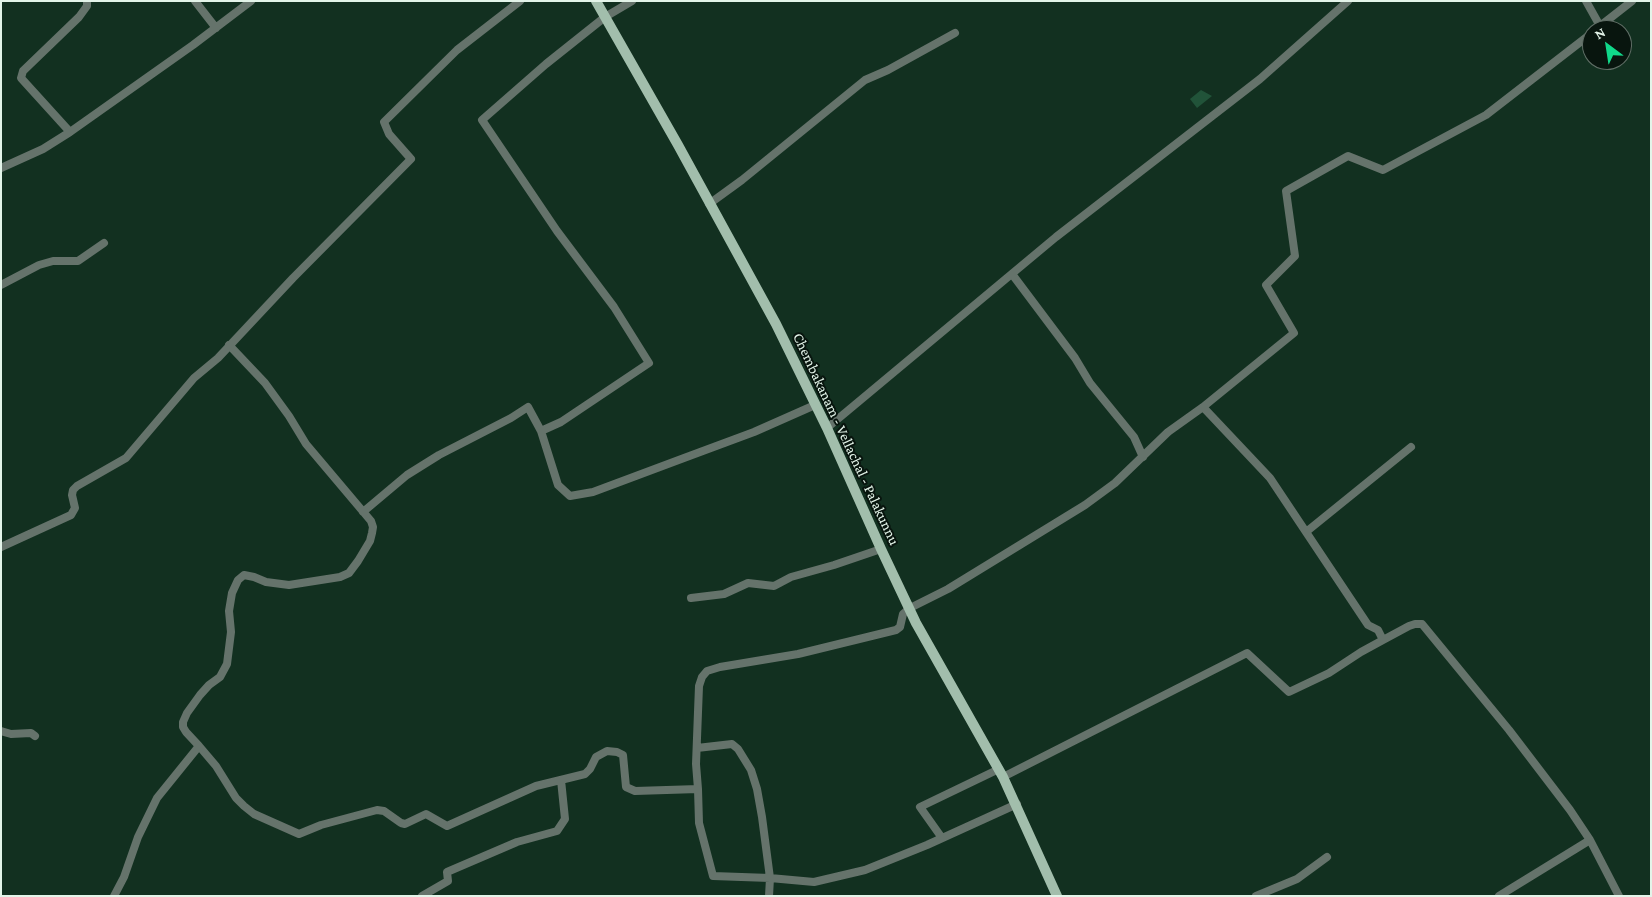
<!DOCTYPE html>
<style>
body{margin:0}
#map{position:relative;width:1652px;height:897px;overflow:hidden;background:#123020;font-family:"Crimson Pro",serif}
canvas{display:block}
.frame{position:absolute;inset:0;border:2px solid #e3f4e9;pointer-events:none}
.north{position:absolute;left:1582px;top:20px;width:50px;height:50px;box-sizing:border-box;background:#08150e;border:1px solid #606e66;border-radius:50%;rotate:329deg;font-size:14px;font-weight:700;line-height:20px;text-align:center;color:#e3f4e9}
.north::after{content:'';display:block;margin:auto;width:18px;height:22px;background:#10d98a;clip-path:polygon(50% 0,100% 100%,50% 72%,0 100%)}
</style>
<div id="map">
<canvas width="1652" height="897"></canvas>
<div class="frame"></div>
<div class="north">N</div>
</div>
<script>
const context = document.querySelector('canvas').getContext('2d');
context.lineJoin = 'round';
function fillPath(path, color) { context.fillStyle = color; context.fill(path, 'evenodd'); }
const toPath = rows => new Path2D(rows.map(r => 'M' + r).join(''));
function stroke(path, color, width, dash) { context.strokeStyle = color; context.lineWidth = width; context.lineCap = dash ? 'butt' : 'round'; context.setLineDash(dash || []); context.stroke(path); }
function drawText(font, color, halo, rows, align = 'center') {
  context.font = font + ' "Crimson Pro",serif'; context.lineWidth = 4; context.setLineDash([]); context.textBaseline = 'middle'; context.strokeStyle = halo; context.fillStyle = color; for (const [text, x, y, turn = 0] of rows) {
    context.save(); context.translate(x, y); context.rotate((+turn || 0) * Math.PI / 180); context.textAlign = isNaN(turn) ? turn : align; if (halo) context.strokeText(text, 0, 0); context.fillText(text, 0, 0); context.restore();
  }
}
const green = toPath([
 [1201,90,1212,96,1197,108,1190,99]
]);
const minor = toPath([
 [195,1,216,28],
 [1586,1,1600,26],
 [1595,30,1632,1],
 [70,132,21,78,23,71,79,17,87,6,87,1],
 [1,168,43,149,70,132,193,45,251,1],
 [709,204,742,180,865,80,888,70,955,33],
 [1012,274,1075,358,1090,383,1134,437,1143,457],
 [1,285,39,265,53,261,78,261,104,243],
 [1203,407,1294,333,1266,285,1295,256,1286,191,1348,156,1383,170,1486,115,1592,33],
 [827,428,1056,237,1260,79,1348,1],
 [541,431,558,485,570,496,593,492,684,458,754,432,815,405],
 [363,512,407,475,439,455,511,418,528,407,541,431,561,422,649,363,614,307,557,231,482,120,546,64,605,17,632,1],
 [1306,532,1411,447],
 [1,547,71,515,75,508,72,495,73,490,77,486,126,458,194,378,218,358,293,278,411,159,389,134,384,122,457,50,520,1],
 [691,598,724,594,748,583,774,586,791,577,834,565,881,549],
 [1,731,11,734,31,733,35,736],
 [199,746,216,766,236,798,244,806,254,814,299,834,321,825,377,810,384,811,401,823,405,824,426,814,447,826,536,786,585,774,590,769,596,757,607,751,617,752,623,755,626,787,635,791,698,789,699,823,713,876,770,878,814,882,865,870,927,845,1017,804],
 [697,748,732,744,738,749,751,770,757,789,762,817,770,878,769,896],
 [1003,777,1247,653,1289,692,1329,673,1361,652,1383,640],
 [698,789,696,764,699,686,702,677,707,671,720,667,798,654,896,630,900,627,903,614,910,608,948,589,1085,505,1115,483,1168,432,1203,407,1270,478,1368,625,1378,630,1383,640,1409,626,1415,624,1422,624,1509,730,1570,810,1590,840,1619,896],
 [942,838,920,807,999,769],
 [114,896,124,877,138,837,157,798,199,746,186,732,183,727,183,722,187,713,200,695,209,685,220,677,227,664,231,632,229,611,232,593,238,580,244,575,254,577,266,582,289,585,340,577,349,573,358,561,370,541,372,533,373,527,371,521,306,444,289,416,265,383,229,345],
 [422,896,448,881,447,872,517,842,557,831,565,819,561,780],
 [1256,896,1297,879,1327,857],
 [1499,896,1590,840]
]);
const major = toPath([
 [596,1,678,145,776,324,827,428,881,549,916,623,1003,777,1057,896]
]);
const streetNames = [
 ["Chembakanam - Vellachal - Palakunnu",846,439,65]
];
fillPath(green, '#215339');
stroke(minor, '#65736b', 8);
stroke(major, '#a2beac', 10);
drawText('15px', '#e3f4e9', '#08150e', streetNames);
</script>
